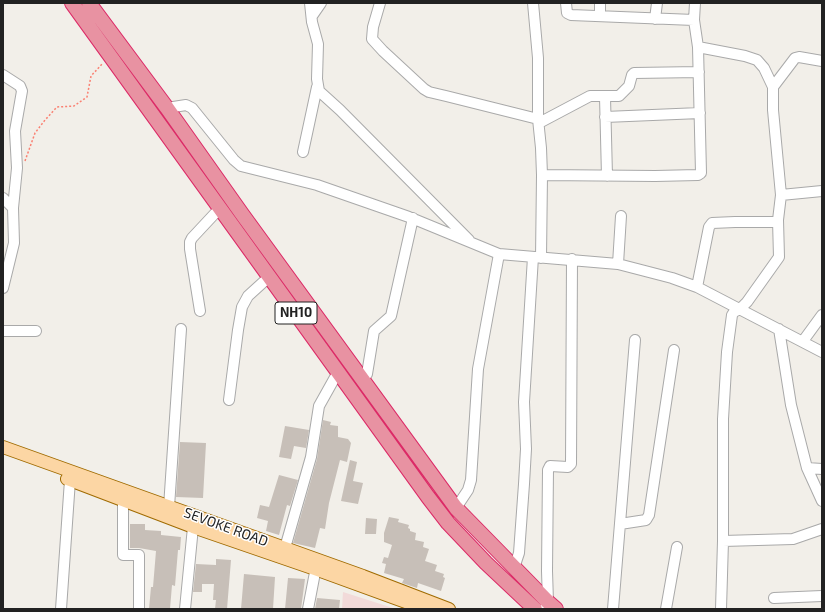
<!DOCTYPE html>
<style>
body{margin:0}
#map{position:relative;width:825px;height:612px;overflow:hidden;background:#f2efe9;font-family:"Exo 2",sans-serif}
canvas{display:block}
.frame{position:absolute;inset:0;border:4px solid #222;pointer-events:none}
</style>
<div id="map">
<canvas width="825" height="612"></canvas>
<div class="frame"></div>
</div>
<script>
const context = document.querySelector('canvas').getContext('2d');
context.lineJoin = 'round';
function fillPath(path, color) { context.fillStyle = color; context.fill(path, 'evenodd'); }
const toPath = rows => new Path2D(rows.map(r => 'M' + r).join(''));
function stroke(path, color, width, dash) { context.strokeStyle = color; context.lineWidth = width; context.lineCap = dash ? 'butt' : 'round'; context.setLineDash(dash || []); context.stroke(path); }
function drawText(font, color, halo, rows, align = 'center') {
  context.font = font + ' "Exo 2",sans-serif'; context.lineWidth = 3; context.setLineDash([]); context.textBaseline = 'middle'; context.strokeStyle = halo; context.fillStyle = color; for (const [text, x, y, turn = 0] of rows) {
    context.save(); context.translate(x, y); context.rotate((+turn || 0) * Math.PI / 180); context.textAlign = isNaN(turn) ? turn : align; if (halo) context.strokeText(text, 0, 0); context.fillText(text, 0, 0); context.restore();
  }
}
const commercial = toPath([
 [343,592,396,609,342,609]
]);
const building = toPath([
 [323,420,331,422,330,425,338,426,338,437,348,439,351,443,347,462,340,460,329,503,325,529,320,528,315,548,293,543,317,459],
 [285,426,309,430,306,448,294,446,291,459,279,457],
 [180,442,206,443,203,498,176,497],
 [350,460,357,462,353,481,363,483,358,504,341,501],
 [279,475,298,480,290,506,287,505,279,535,266,531,268,521,257,518,260,505,269,507],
 [389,517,399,519,398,522,409,525,408,528,410,529,410,531,416,533,415,540,424,542,423,547,429,549,425,561,437,565,435,571,444,574,443,577,445,578,441,591,418,583,417,588,402,583,404,579,384,573,386,564,382,563,384,557,388,558,392,545,384,542,384,533],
 [366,518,377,519,376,534,365,534],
 [130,524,145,524,145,530,161,531,161,535,181,537,180,550,178,550,175,586,172,585,170,609,149,609,151,587,153,587,156,551,139,548,130,548],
 [216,559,231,560,227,609,215,609,216,600,213,600,214,584,202,584,202,592,193,592,196,564,216,565],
 [244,574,275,577,273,609,241,609],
 [288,578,305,579,301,609,285,609],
 [317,598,340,600,339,609,315,609]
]);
const path = toPath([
 [25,161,35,133,45,120,57,107,74,106,87,97,91,76,103,63]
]);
const minor = toPath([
 [310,3,312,22,318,44,317,79,319,91,340,110,469,240],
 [380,3,373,27,372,39,383,51,424,89,429,92,446,96,538,119],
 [533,3,538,58,538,119,541,148,542,175,541,258],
 [566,3,567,13,571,15,694,20],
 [600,3,600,16],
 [312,16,321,3],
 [655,19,657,3],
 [3,75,20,86,22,91,15,131,17,168,13,208,14,243,3,288],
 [773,87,795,58,799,57,822,61],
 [605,97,607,176],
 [167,108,186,105,192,108,234,160,241,166,317,185,409,217,499,254,618,264,672,278,697,287,822,352],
 [605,117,700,113],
 [539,123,590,96,619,96,629,86,632,75,634,73,699,72],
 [303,152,317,87],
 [542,175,655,176,698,175,701,173,698,47,694,20,695,3],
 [781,195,822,191],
 [3,198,13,208],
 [618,264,621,216],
 [697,287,709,227,712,223,735,222,777,222,778,220,781,195,773,110,773,87,764,68,757,60,745,56,698,47],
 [200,311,190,249,190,242,192,238,220,208],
 [779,329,791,405,807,468,822,501],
 [3,331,36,331],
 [803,341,822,315],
 [363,380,367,374,374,331,391,316,413,218],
 [229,400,238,330,242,307,248,296,270,276],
 [807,468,822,469],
 [123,500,123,555,139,555,139,609],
 [169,507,181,329],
 [456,508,468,490,471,480,478,369,499,254],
 [620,524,646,520,649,515,674,350],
 [723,541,793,539,822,529],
 [285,548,311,457,319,406,338,372],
 [514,568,519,553,524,484,526,449,524,402,533,257],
 [774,598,822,596],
 [61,609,70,480],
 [185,609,193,527,195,520],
 [308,609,317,562],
 [544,609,548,602,547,571,548,470,550,466,568,467,571,464,572,259],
 [613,609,635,340],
 [666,609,677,547],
 [721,609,723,541,723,419,727,352,732,315,734,312,740,309,747,302,779,257,778,220]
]);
const major = toPath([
 [3,447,363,576,449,609],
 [67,479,193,527,315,569,425,609]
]);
const highway = toPath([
 [72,3,428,497,448,523,486,563,535,609],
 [89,3,167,108,242,214,456,508,548,602,556,609]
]);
const shields = [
 [296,313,42]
];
const shieldNames = [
 ["NH10",296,313]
];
const streetNames = [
 ["SEVOKE ROAD",226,527,20]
];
fillPath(commercial, '#f2dad9');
fillPath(building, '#c7bfb8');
stroke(minor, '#a9a9a9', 12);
stroke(major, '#a06b00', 14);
stroke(highway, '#dc2a67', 16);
stroke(path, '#fa8072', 1.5, [2, 2]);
stroke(minor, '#fff', 10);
stroke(major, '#fcd6a4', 12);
stroke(highway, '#e892a2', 14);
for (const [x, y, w] of shields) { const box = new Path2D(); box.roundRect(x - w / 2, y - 11, w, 22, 3); context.fillStyle = '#fff'; context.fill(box); stroke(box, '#222', 1); }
drawText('bold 13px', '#222', null, shieldNames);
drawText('14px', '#222', '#fff', streetNames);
</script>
